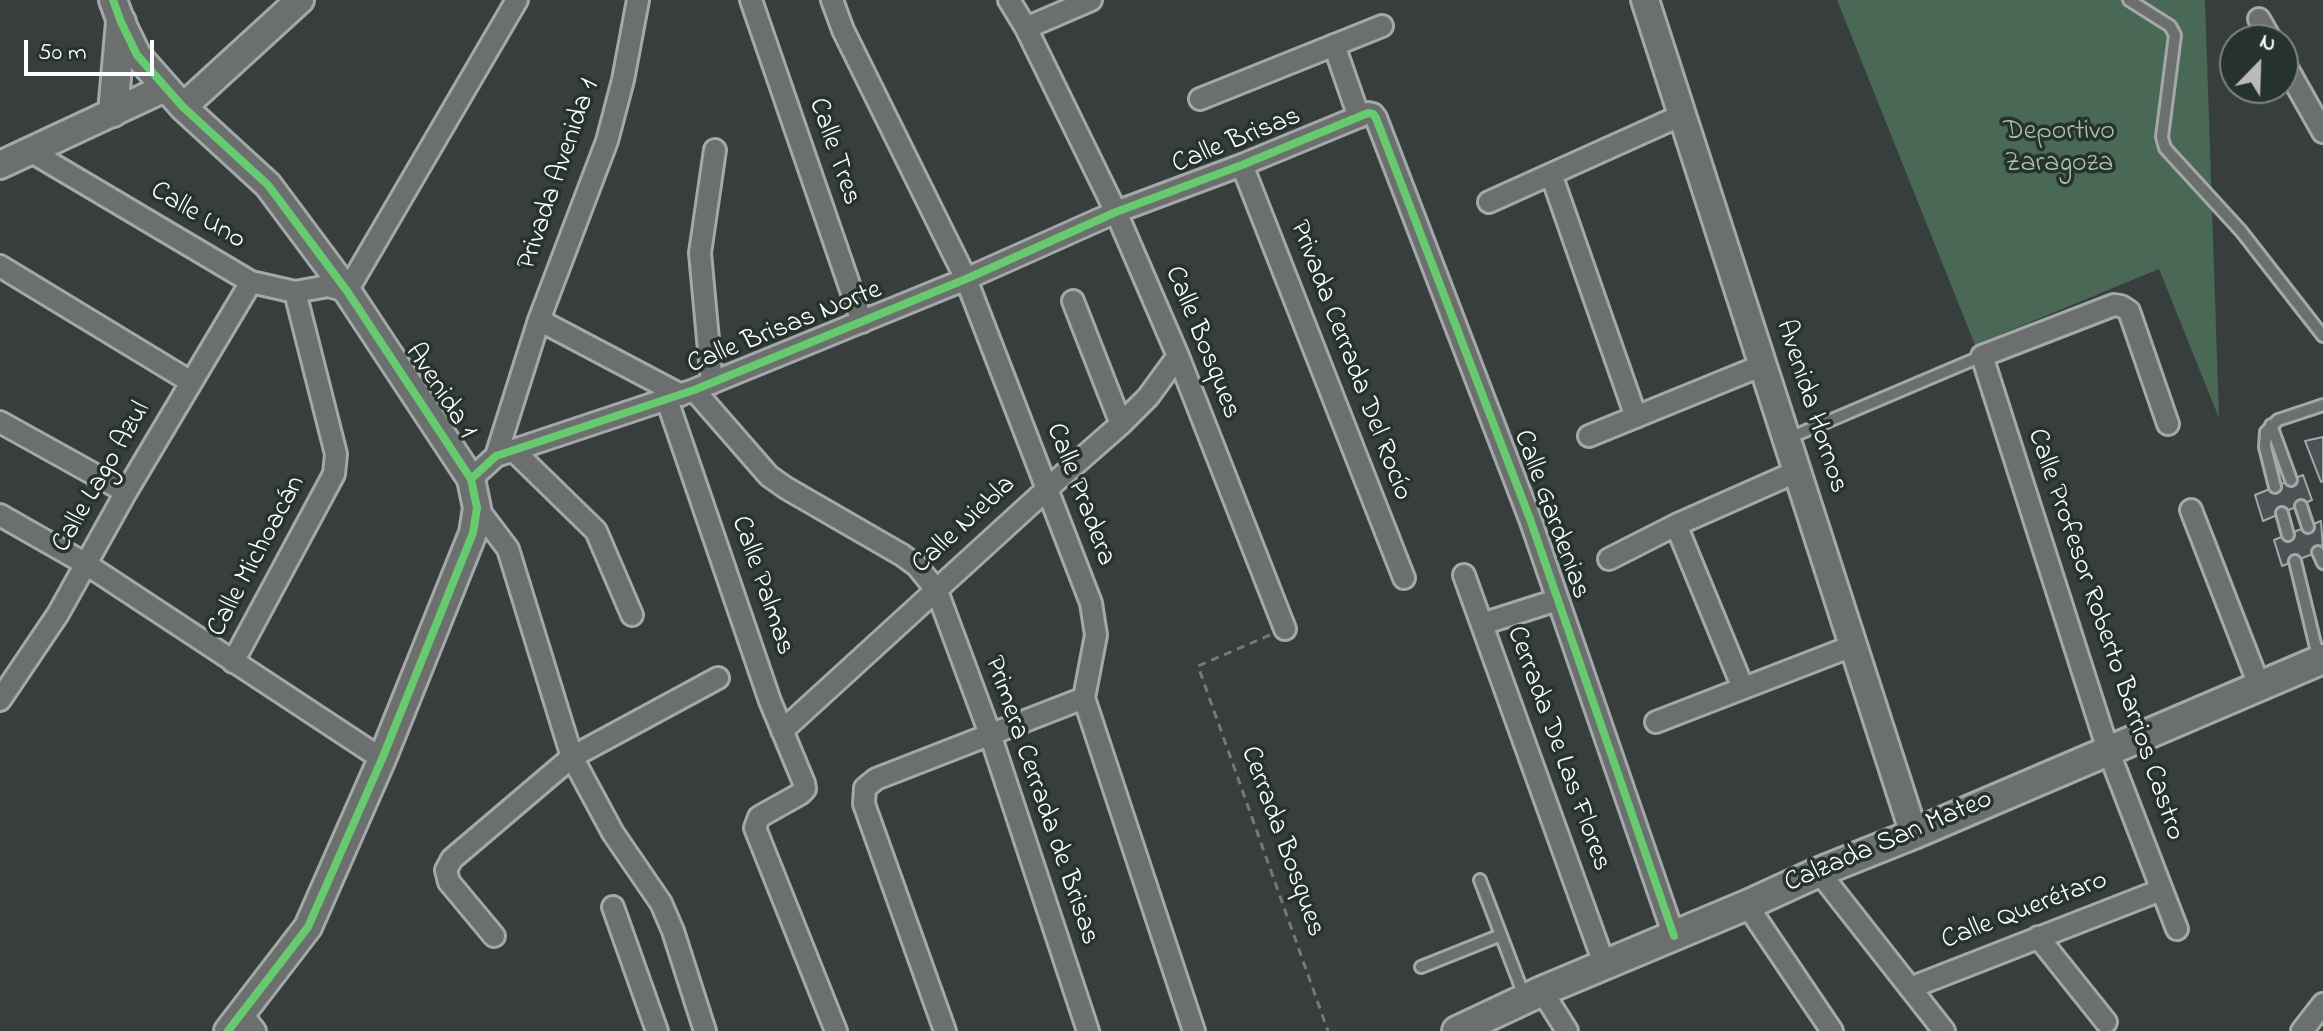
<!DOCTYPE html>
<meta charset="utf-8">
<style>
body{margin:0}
#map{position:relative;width:2323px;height:1031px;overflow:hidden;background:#383e3e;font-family:"Indie Flower",sans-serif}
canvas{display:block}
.north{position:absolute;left:2219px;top:24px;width:80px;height:80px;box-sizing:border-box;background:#26332d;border:2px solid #7d8581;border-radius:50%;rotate:23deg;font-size:22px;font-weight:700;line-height:32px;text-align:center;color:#fff}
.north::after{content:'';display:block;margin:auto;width:28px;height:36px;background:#b9bbbb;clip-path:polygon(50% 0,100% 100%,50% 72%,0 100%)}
.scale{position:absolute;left:24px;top:40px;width:130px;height:36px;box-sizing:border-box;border:4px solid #fff;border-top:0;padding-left:10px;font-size:24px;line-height:28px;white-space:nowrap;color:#fff;-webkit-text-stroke:6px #26332d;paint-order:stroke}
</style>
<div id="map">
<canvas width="2323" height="1031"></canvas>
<div class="north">N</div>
<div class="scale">50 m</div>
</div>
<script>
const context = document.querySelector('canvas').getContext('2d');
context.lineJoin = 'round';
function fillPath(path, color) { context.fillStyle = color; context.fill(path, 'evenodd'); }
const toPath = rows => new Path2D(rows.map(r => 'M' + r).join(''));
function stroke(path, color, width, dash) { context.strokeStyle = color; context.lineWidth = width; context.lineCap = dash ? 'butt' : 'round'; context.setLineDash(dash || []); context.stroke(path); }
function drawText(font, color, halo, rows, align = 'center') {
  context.font = font + ' "Indie Flower",sans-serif'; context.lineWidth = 7; context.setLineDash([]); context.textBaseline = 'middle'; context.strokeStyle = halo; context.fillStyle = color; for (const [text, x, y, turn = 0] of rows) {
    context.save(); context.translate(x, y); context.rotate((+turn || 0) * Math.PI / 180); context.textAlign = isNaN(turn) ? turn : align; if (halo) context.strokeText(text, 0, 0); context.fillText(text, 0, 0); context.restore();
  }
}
const green = toPath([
 [1837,0,2205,0,2219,418,2159,269,1975,345]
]);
const building = toPath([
 [2323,437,2323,481,2321,482,2305,441,2323,437],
 [2303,475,2312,500,2263,521,2255,495,2303,475],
 [2321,521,2323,550,2282,566,2274,540,2321,521]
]);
const path = toPath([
 [1270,635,1198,666,1328,1031]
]);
const service = toPath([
 [2129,0,2170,26,2175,35,2162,137,2165,148,2241,231,2323,336],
 [2271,425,2291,480],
 [1789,438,1982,356],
 [2275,487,2265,447,2266,432,2278,420,2323,405],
 [2301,506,2308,527],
 [2282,513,2288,535],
 [2318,552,2323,563],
 [2295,561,2319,660],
 [1480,880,1525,998],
 [1421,967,1501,935]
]);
const minor = toPath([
 [751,0,862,322],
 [832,0,843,30,966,279,1091,603,1096,635,1084,698,1194,1031],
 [1009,0,1026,28,1116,212,1178,356,1285,629],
 [2259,19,2271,40],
 [1026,28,1091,0],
 [1334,45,1359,117],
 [2283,61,2323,132],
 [1200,99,1382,26],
 [30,151,251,282,295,292,328,286,347,291,517,0],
 [1242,165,1404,578],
 [1551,174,1636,417],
 [1489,202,1682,115],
 [0,266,191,382],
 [1073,301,1121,424],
 [539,320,681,395],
 [712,383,700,253,715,150],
 [694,390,769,476,786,488,902,555,917,566,937,591,990,734,1088,1031],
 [667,400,770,701,804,783,805,789,800,794,759,817,755,828,836,1031],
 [0,422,126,492],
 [2168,424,2129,311,2121,306,2114,305,1982,356,2108,750,2177,929],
 [1589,436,1763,365],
 [514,451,596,531,632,615],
 [496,456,539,320,607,141,623,80,638,0],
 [471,479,496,456,694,390,966,279,1116,212,1242,165,1368,113,1373,114,1376,118,1530,519,1674,936],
 [477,508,508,549,572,757,613,833,661,903,673,931,705,1031],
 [2191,510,2259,685],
 [0,515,86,564,382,759],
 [1676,525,1743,688],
 [1609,559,1676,525,1798,471],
 [1464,575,1605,966],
 [1482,624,1557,600],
 [233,662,334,474,336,454,295,292],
 [0,700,58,614,126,492,251,282],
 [1656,722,1855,645],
 [782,731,1047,489,1121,424,1148,397,1178,356],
 [1819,872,1944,1031],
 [1747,905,1832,1031],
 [613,907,657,1031],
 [494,936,449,882,446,870,452,859,572,757,718,678],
 [2038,937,2106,1022],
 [1910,988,2161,890],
 [1542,991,1567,1031],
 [241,1013,255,1031],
 [945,1031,864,804,865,788,876,779,1084,698],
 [2302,1031,2323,1004]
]);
const tertiary = toPath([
 [113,0,121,22,137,55,183,107,268,185,347,291,471,479,477,508,473,533,382,759,308,927,228,1031],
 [1645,0,1914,834],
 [183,107,300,0],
 [0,165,165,88]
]);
const secondary = toPath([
 [113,112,121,22],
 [1457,1031,1542,991,1747,905,1819,872,1914,834,2323,659]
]);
const cycleway = toPath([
 [113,0,121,22,137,55,183,107,268,185,347,291,471,479,477,508,473,533,382,759,308,927,228,1031],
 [471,479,496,456,694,390,966,279,1116,212,1242,165,1368,113,1373,114,1376,118,1530,519,1674,936]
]);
const parkNames = [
 ["Deportivo",2059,133],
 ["Zaragoza",2059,165]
];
const streetNames = [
 ["Calle Brisas",1237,142,-22],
 ["Calle Tres",833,152,71],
 ["Privada Avenida 1",560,175,-71],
 ["Calle Uno",197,217,31],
 ["Calle Brisas Norte",785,329,-22],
 ["Calle Bosques",1201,343,68],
 ["Privada Cerrada Del Rocío",1349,361,69],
 ["Avenida 1",439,392,57],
 ["Avenida Hornos",1810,407,72],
 ["Calle Lago Azul",103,478,-60],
 ["Calle Pradera",1079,495,69],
 ["Calle Gardenias",1550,515,70],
 ["Calle Niebla",965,526,-43],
 ["Calle Michoacán",258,557,-62],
 ["Calle Palmas",761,586,71],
 ["Calle Profesor Roberto Barrios Castro",2104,635,71],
 ["Cerrada De Las Flores",1557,749,70],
 ["Primera Cerrada de Brisas",1040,801,71],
 ["Cerrada Bosques",1281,842,70],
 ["Calzada San Mateo",1889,843,-23],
 ["Calle Querétaro",2025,912,-21]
];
fillPath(green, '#496855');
fillPath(building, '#4d5255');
stroke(building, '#a5a8a8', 2);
stroke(service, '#a5a8a8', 16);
stroke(minor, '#a5a8a8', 26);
stroke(tertiary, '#a5a8a8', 32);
stroke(secondary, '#a5a8a8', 34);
stroke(path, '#757877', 3, [8, 6]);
stroke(service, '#6b6f6e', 10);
stroke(minor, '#6b6f6e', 20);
stroke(tertiary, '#6b6f6e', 26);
stroke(secondary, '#6b6f6e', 28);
stroke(cycleway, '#67ca6e', 8);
drawText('28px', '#aebeb4', '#26332d', parkNames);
drawText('28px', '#fff', '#26332d', streetNames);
</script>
